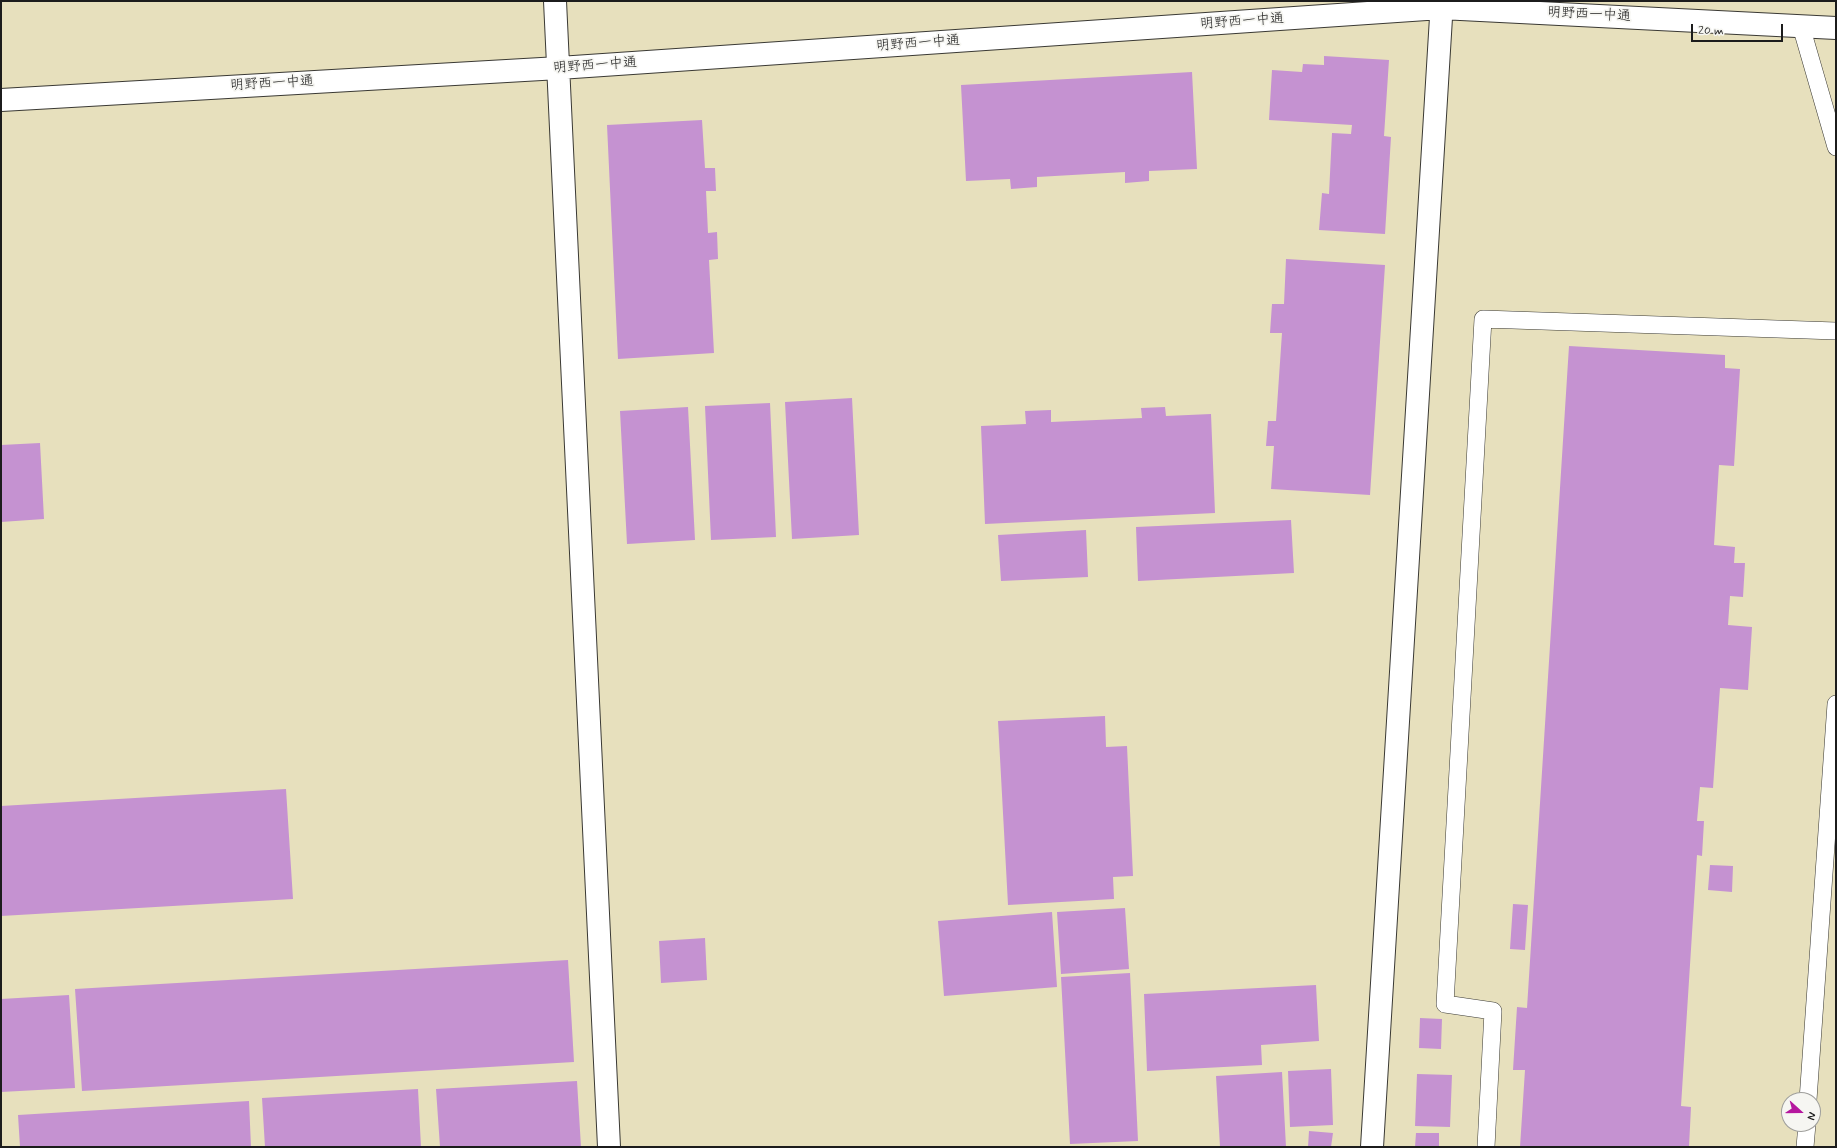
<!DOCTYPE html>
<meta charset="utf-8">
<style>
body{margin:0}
#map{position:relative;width:1837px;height:1148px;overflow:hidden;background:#e7e0bd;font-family:Mynerve,sans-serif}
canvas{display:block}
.frame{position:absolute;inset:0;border:2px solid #1c1c1c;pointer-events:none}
.north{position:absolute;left:1781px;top:1092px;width:40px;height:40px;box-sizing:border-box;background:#f6f6f2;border:1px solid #9f9f9c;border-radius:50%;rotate:111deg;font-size:11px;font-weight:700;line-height:16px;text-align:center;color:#1c1c1c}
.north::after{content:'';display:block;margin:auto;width:14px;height:18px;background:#b5179e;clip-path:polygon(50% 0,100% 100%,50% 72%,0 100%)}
.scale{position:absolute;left:1691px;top:24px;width:92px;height:18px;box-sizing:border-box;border:2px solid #1c1c1c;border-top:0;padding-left:5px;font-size:12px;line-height:14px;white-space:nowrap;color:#1c1c1c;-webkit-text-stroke:3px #f6f6f2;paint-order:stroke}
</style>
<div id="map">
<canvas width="1837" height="1148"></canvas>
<div class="frame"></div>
<div class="north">N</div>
<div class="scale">20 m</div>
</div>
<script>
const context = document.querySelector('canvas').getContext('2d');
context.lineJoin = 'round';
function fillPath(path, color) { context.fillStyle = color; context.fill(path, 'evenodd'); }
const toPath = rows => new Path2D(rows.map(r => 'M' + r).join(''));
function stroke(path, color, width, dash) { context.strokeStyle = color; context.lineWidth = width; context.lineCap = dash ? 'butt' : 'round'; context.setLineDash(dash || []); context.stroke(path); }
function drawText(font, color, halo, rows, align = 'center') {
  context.font = font + ' Mynerve,"Klee One",sans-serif'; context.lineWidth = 3.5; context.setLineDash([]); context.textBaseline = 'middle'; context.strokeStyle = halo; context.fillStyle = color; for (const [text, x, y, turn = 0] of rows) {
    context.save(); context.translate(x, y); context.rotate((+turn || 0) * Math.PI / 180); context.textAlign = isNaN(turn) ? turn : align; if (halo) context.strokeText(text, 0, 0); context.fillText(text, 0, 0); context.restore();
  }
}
const building = toPath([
 [1324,56,1389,60,1384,136,1391,137,1385,234,1319,230,1322,193,1329,194,1332,133,1351,134,1352,125,1269,120,1272,70,1302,72,1303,64,1324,65],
 [1192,72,1197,169,1149,171,1149,181,1125,183,1125,172,1037,177,1037,187,1011,189,1010,179,966,181,961,85],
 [702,120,705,168,715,168,716,191,706,191,708,233,717,232,718,259,709,260,714,353,618,359,607,125],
 [1286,259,1385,265,1370,495,1271,489,1274,446,1266,446,1268,421,1276,421,1282,333,1270,333,1272,304,1284,304],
 [1569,346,1725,355,1725,368,1740,369,1734,466,1719,465,1714,545,1735,547,1734,563,1745,563,1743,597,1730,596,1728,625,1752,627,1748,690,1720,688,1713,788,1700,787,1697,821,1704,821,1702,856,1697,855,1681,1106,1691,1107,1689,1147,1520,1147,1525,1070,1513,1070,1517,1007,1527,1008],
 [852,398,859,535,792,539,785,402],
 [770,403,776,537,711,540,705,406],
 [688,407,695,540,627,544,620,411],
 [1165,407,1166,416,1211,414,1215,513,985,524,981,426,1026,424,1025,411,1051,410,1051,422,1142,418,1141,408],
 [40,443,44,519,1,522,1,445],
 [1291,520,1294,573,1138,581,1136,527],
 [1086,530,1088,577,1001,581,998,535],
 [1105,716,1106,747,1127,746,1133,876,1113,877,1114,899,1008,905,998,721],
 [286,789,293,899,1,916,1,806],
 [1710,865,1733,866,1732,892,1708,890],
 [1513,904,1528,905,1525,950,1510,949],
 [1125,908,1129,969,1061,974,1057,912],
 [1052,912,1057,987,944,996,938,921],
 [705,938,707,980,661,983,659,941],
 [568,960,574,1062,82,1091,75,989],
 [1130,973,1138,1141,1070,1144,1061,977],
 [1316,985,1319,1041,1261,1045,1262,1065,1147,1071,1144,994],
 [69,995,75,1088,1,1092,1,999],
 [1420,1018,1442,1019,1441,1049,1419,1048],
 [1331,1069,1333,1125,1290,1127,1288,1071],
 [1282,1072,1286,1147,1220,1147,1216,1076],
 [1417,1074,1452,1075,1450,1127,1415,1126],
 [577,1081,581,1147,440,1147,436,1089],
 [418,1089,421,1147,265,1147,262,1098],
 [249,1101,251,1147,20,1147,18,1115],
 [1309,1131,1333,1133,1331,1147,1308,1147],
 [1416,1133,1439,1133,1439,1147,1415,1147]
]);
const service = toPath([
 [1801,26,1836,147],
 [1808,1100,1836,704],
 [1486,1147,1493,1011,1445,1004,1483,319,1836,331],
 [1805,1147,1807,1124]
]);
const minor = toPath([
 [555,1,609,1147],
 [1,100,559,68,1441,8,1836,28],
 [1372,1147,1442,1]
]);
const streetNames = [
 ["明野西一中通",1589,15,3],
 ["明野西一中通",1242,22,-4],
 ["明野西一中通",918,44,-4],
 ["明野西一中通",595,66,-4],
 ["明野西一中通",272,84,-3]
];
fillPath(building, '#c592d1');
stroke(service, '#3a3934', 18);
stroke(minor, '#3a3934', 24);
stroke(service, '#fff', 17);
stroke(minor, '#fff', 22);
drawText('14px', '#1c1c1c', '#f6f6f2', streetNames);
</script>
